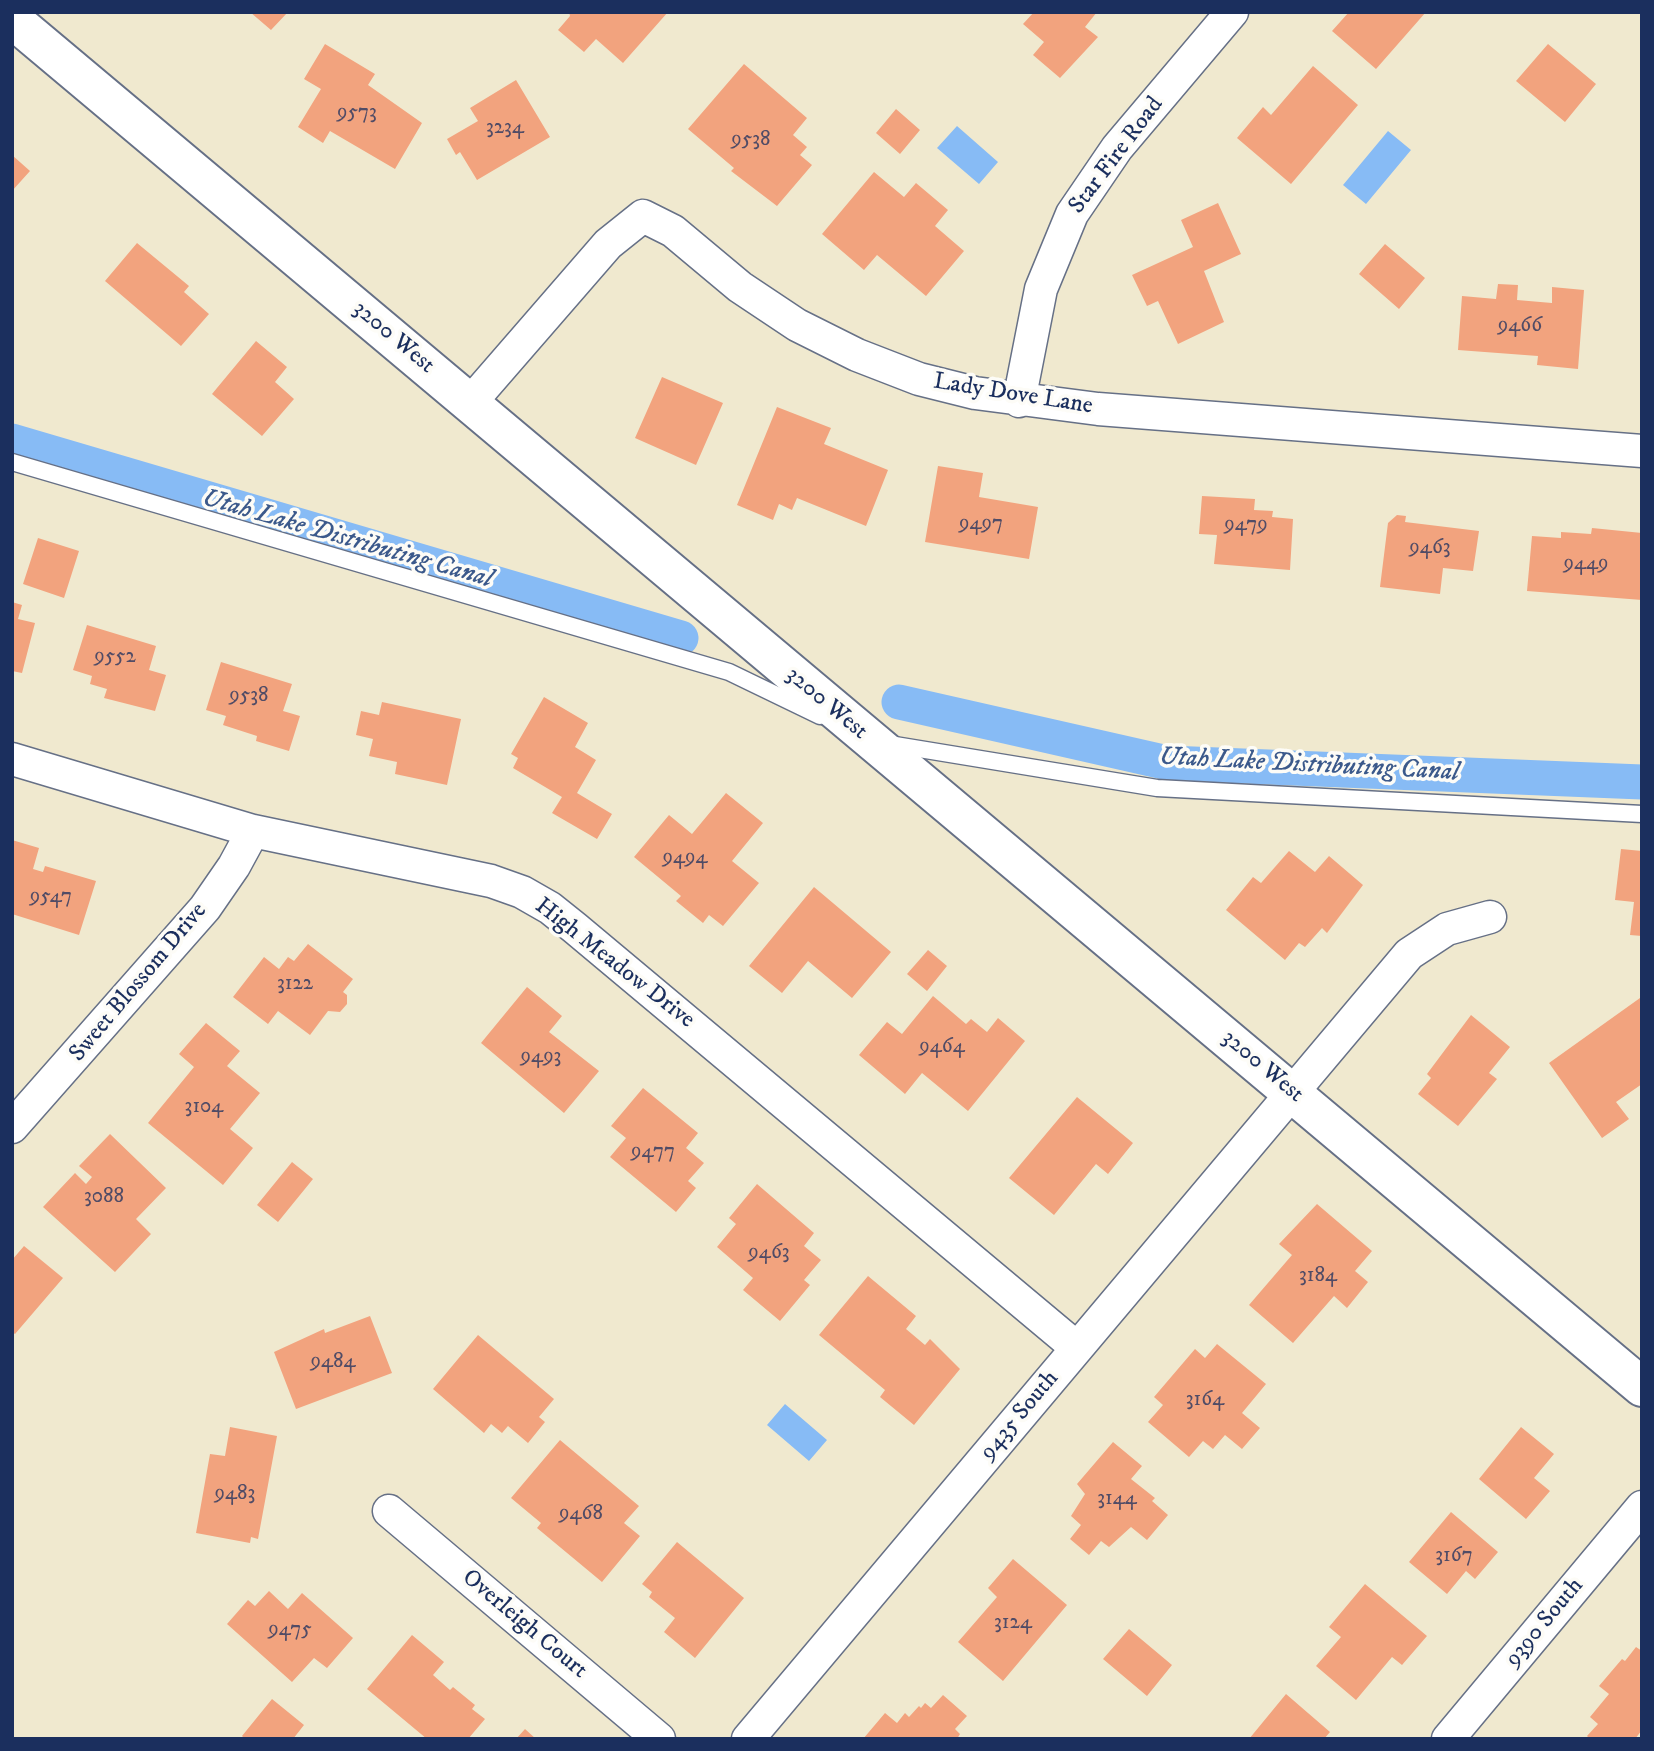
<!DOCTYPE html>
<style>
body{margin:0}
#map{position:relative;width:1654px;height:1751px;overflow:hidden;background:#f0e9cf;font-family:"IM FELL DW Pica",serif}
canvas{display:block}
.frame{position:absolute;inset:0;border:14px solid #1b2f5e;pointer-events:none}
</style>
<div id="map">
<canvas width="1654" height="1751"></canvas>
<div class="frame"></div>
</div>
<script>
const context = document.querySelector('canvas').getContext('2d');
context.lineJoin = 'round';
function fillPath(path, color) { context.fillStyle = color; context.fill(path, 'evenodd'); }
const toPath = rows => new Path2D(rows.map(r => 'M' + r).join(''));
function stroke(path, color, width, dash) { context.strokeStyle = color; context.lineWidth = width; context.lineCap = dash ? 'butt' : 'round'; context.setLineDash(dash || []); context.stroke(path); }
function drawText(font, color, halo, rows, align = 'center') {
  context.font = font + ' "IM FELL DW Pica",serif'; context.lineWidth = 7; context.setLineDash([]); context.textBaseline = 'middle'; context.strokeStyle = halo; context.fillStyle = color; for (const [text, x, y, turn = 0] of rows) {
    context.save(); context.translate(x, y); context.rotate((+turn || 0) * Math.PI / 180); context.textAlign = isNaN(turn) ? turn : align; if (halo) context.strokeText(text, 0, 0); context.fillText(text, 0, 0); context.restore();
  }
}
const water = toPath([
 [957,126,998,162,979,184,937,148],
 [1388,131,1411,150,1366,204,1343,185],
 [785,1404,827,1440,809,1461,767,1425]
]);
const canal = toPath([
 [12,441,681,638],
 [899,702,1168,763,1642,782]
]);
const building = toPath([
 [250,12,288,12,271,30],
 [569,12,668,12,623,63,596,39,584,52,558,30,570,16],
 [1034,12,1097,12,1085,27,1098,37,1060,78,1033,55,1044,42,1023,24],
 [1349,12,1426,12,1376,69,1332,31],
 [325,44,375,74,368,85,422,123,395,169,330,131,323,143,298,127,321,89,304,79],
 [1548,44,1596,84,1565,122,1516,81],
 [744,64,807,118,793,135,807,147,800,155,812,165,777,206,731,171,734,168,688,129],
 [1313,66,1358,105,1291,184,1237,138,1263,107,1271,115],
 [516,80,550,137,477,180,460,152,456,155,447,139,478,121,470,108],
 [896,109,920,130,900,154,876,133],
 [12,155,30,171,12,191],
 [874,172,904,197,916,183,948,210,935,226,964,251,926,296,877,255,864,270,822,234],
 [1218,203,1241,254,1204,271,1224,322,1178,344,1158,301,1147,306,1132,275,1193,247,1181,220],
 [137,243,189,286,184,292,209,314,181,346,105,281],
 [1385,244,1425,278,1399,309,1359,274],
 [1498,284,1518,285,1517,300,1552,303,1552,287,1584,290,1578,369,1537,365,1538,356,1458,350,1462,296,1496,299],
 [256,341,287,367,275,382,294,399,262,436,212,394],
 [662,377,723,403,696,465,635,438],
 [777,407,831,428,824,444,888,470,866,526,797,498,792,510,779,504,773,520,737,505],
 [938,466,983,473,979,497,1038,507,1029,559,925,542],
 [1202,496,1255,499,1254,510,1273,511,1272,517,1293,519,1290,570,1214,564,1217,535,1199,534],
 [1397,515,1406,516,1405,522,1479,531,1473,571,1443,568,1440,594,1380,587,1388,523],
 [1592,528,1642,533,1642,600,1527,591,1532,536,1561,538,1561,532,1591,534],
 [38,538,79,551,64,598,23,584],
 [12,602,22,605,18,619,35,623,22,673,12,671],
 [87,625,156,646,149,670,166,675,155,711,104,698,107,689,90,684,92,676,73,670],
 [221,662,292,684,283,711,300,716,289,751,256,741,257,736,223,725,226,716,206,710],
 [544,697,588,723,575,747,596,760,577,793,612,814,597,839,552,813,562,797,513,768,518,758,511,754],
 [382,702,461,719,447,785,395,774,397,762,369,756,373,739,356,735,361,711,379,715],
 [726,793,763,823,732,861,759,883,723,926,709,915,703,923,676,901,681,896,634,857,669,815,692,834],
 [12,840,39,848,33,869,43,872,45,866,96,881,79,935,12,914],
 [1621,849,1642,851,1642,936,1630,935,1634,902,1615,900],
 [1289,851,1315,872,1329,856,1363,885,1327,933,1322,928,1305,947,1299,943,1285,960,1226,910,1253,877,1261,883],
 [814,887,891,952,852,998,808,961,782,993,749,966],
 [308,944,353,979,343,992,347,995,347,1004,340,1012,328,1011,310,1035,278,1011,268,1024,233,997,264,957,279,969,288,957,294,961],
 [928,950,947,966,927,991,907,974],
 [527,987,562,1016,549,1032,599,1071,564,1113,481,1043],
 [933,996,966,1024,971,1019,987,1032,998,1018,1025,1041,968,1111,922,1073,905,1094,859,1055,887,1022,902,1034],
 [1640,998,1642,1084,1616,1102,1629,1119,1602,1138,1549,1063],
 [1471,1015,1510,1047,1489,1073,1497,1079,1458,1126,1418,1094,1431,1078,1427,1074],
 [206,1023,240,1051,227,1066,260,1093,230,1129,253,1148,223,1185,148,1123,194,1067,179,1054],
 [643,1088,698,1133,686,1148,704,1163,688,1181,696,1188,676,1212,610,1157,626,1138,611,1126],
 [1077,1097,1133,1143,1108,1174,1096,1164,1054,1215,1009,1178],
 [110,1134,166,1188,136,1219,151,1234,115,1272,43,1207,75,1173,86,1184,92,1177,79,1166],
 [292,1162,313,1179,278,1222,257,1205],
 [757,1184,814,1233,804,1246,821,1260,804,1280,810,1285,780,1321,743,1290,753,1278,717,1247,736,1224,729,1218],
 [1317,1204,1372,1251,1355,1271,1368,1282,1347,1308,1334,1296,1293,1343,1249,1305,1292,1255,1279,1244],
 [24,1246,63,1278,15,1334,12,1332,12,1260],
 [868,1276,916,1316,906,1329,925,1345,930,1339,960,1369,914,1425,880,1397,885,1390,819,1335],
 [370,1316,392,1373,296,1409,274,1352,324,1329,325,1333],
 [478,1335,554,1399,539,1417,545,1422,528,1443,508,1426,502,1433,491,1424,484,1433,433,1389],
 [1217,1344,1266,1384,1242,1413,1260,1428,1242,1449,1225,1435,1213,1449,1203,1441,1189,1457,1148,1422,1163,1405,1154,1397,1195,1349,1205,1358],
 [230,1427,277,1436,258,1539,251,1537,250,1543,196,1533,210,1454,225,1456],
 [1521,1427,1554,1454,1534,1478,1550,1491,1526,1519,1479,1479],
 [560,1440,639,1506,624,1523,640,1536,602,1582,537,1528,541,1523,511,1498],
 [1113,1442,1142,1466,1131,1479,1155,1498,1152,1501,1168,1515,1147,1540,1131,1527,1109,1547,1101,1541,1089,1555,1070,1539,1081,1525,1071,1516,1085,1494,1077,1484],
 [1451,1512,1498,1552,1475,1579,1466,1571,1447,1594,1409,1562],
 [677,1542,744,1598,695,1658,664,1632,675,1618,649,1597,652,1592,642,1584],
 [1013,1559,1067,1605,1003,1681,958,1642,997,1597,988,1588],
 [1365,1584,1427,1636,1402,1665,1392,1657,1356,1700,1316,1666,1341,1637,1329,1627],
 [269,1591,288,1609,302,1593,353,1638,327,1668,314,1658,292,1682,227,1624,248,1600,255,1606],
 [1129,1629,1172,1665,1147,1696,1103,1659],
 [412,1635,444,1662,433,1675,450,1690,453,1687,475,1705,472,1709,485,1719,468,1739,427,1739,367,1689],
 [1636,1647,1642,1651,1642,1730,1635,1739,1590,1739,1587,1736,1598,1724,1590,1717,1609,1694,1599,1686,1622,1659,1625,1661],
 [1286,1694,1330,1732,1324,1739,1249,1739],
 [943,1695,967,1716,955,1729,960,1734,957,1739,863,1739,885,1713,897,1723,905,1713,909,1717,919,1706,921,1708,925,1703,931,1708],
 [272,1699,304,1725,293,1739,245,1739,242,1736],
 [525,1729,536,1739,516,1739]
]);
const lane = toPath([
 [12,462,729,672,820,716],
 [889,744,1157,788,1642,814]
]);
const street = toPath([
 [1019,401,1041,289,1072,214,1117,148,1232,12],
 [470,403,608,244,643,216,673,231,740,287,797,325,857,355,919,379,975,393,1098,409,1642,451],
 [12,759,253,831,491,881,522,892,550,908,575,928,1077,1348],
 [12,1127,205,908,234,866,253,831],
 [389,1511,659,1739],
 [748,1739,1409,954,1447,929,1490,917],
 [1448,1739,1642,1507]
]);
const secondary = toPath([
 [12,19,1642,1387]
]);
const numberNames = [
 ["9573",357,114],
 ["3234",505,129],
 ["9538",751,141],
 ["9466",1520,327],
 ["9497",981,525],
 ["9479",1246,526],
 ["9463",1430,549],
 ["9449",1586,565],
 ["9552",115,658],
 ["9538",249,697],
 ["9494",685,859],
 ["9547",51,898],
 ["3122",295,985],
 ["9464",942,1048],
 ["9493",541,1058],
 ["3104",204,1108],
 ["9477",653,1153],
 ["3088",104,1198],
 ["9463",769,1254],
 ["3184",1318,1277],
 ["9484",333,1363],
 ["3164",1205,1401],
 ["9483",235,1495],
 ["3144",1117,1500],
 ["9468",581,1515],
 ["3167",1454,1557],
 ["3124",1013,1624],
 ["9475",290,1631]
];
const streetNames = [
 ["Star Fire Road",1117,156,-53],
 ["3200 West",393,338,40],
 ["Lady Dove Lane",1013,395,9],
 ["3200 West",826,704,40],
 ["High Meadow Drive",614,964,38],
 ["Sweet Blossom Drive",139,983,-50],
 ["3200 West",1262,1067,40],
 ["9435 South",1020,1416,-50],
 ["9390 South",1545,1623,-50],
 ["Overleigh Court",524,1625,40]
];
const waterNames = [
 ["Utah Lake Distributing Canal",347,540,16],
 ["Utah Lake Distributing Canal",1309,766,3]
];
fillPath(water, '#87bbf5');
stroke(canal, '#87bbf5', 35);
fillPath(building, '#f2a37e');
stroke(lane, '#667086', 19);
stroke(street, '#667086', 35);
stroke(secondary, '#667086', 42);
stroke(lane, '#fff', 16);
stroke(street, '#fff', 32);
stroke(secondary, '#fff', 38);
drawText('21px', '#514c66', null, numberNames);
drawText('24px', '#1b2f5e', '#fdfcf7', streetNames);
drawText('italic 26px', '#3b598b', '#fdfcf7', waterNames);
</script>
